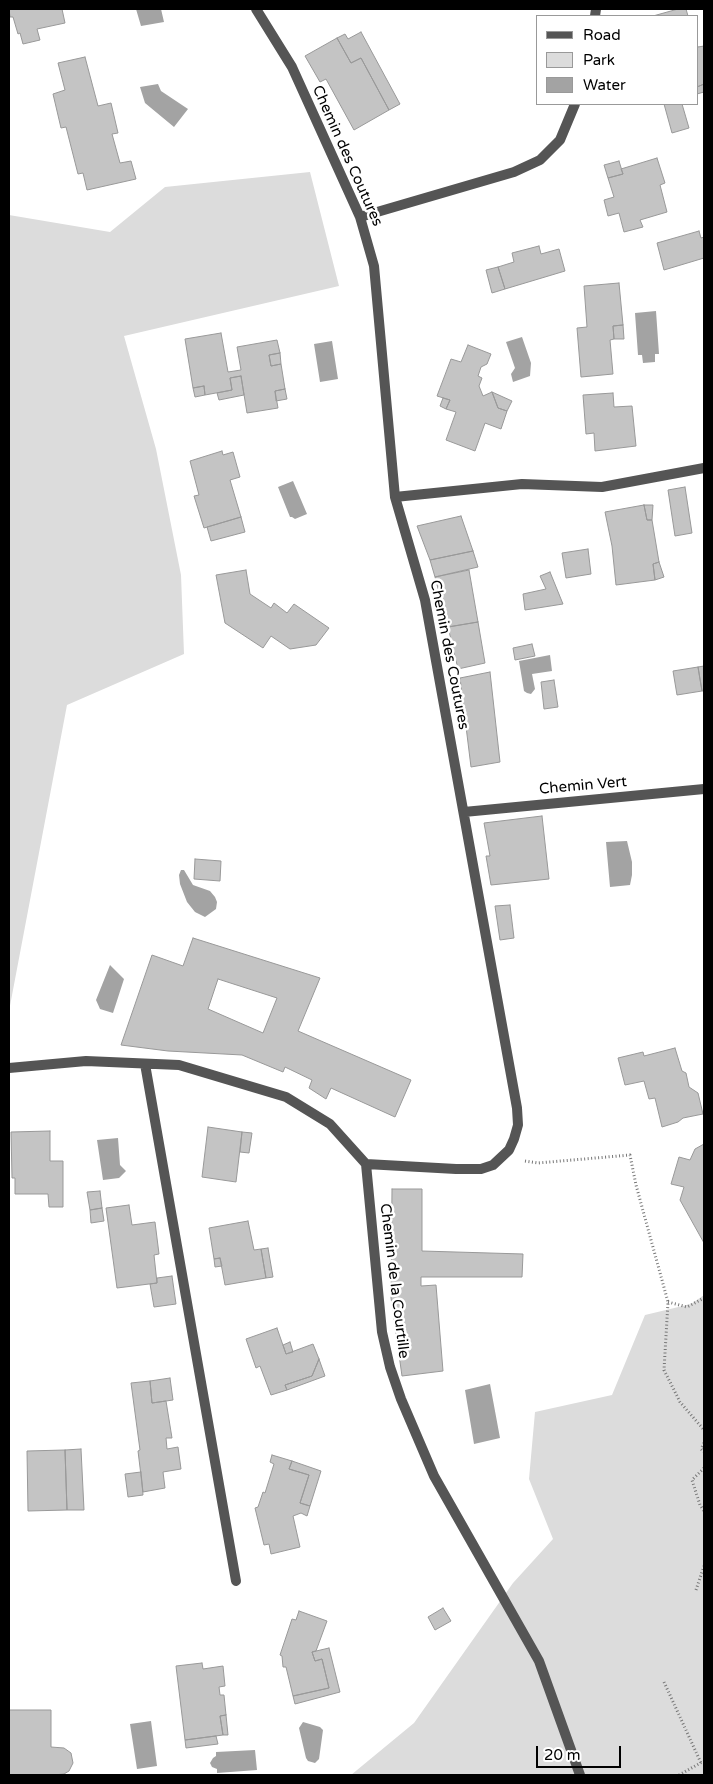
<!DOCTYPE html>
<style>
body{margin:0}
#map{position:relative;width:713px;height:1784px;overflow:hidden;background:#fff;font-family:"Varela Round",sans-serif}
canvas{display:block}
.frame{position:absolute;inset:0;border:10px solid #000;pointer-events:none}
.legend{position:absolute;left:536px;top:15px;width:162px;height:90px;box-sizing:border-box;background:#fff;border:1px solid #999;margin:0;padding:6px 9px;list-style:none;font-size:15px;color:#000}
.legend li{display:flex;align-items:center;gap:10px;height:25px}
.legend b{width:25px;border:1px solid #999}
.scale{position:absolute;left:536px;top:1746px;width:85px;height:22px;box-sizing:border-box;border:2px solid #000;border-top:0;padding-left:6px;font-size:15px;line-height:18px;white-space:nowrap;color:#000;-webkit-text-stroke:4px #fff;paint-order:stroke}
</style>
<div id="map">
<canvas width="713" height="1784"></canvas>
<div class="frame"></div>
<ul class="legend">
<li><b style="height:6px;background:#555"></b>Road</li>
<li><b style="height:14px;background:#dcdcdc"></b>Park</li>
<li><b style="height:14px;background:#a3a3a3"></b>Water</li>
</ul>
<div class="scale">20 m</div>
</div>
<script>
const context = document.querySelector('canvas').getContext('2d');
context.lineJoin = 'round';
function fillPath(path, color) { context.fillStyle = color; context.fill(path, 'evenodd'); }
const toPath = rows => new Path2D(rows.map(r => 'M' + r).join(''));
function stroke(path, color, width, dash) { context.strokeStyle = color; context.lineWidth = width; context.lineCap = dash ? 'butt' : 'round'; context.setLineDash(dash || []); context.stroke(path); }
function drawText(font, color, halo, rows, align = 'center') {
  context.font = font + ' "Varela Round",sans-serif'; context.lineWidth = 5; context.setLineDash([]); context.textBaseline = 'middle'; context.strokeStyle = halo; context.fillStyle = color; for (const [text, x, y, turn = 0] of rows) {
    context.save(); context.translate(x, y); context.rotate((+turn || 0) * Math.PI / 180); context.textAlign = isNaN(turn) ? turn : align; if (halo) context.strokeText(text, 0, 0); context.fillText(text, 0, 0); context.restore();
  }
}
const green = toPath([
 [310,172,339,286,124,336,156,449,181,575,184,654,67,705,9,1011,9,215,110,232,165,187],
 [704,1295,704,1775,351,1775,414,1723,513,1583,553,1539,529,1479,535,1412,612,1395,645,1315,691,1304]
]);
const water = toPath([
 [136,9,161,9,164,22,141,26],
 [158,84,161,91,188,109,174,127,145,103,140,87],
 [656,311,659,354,655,354,655,362,643,363,642,355,638,355,635,313],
 [522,337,531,363,530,376,513,382,511,374,515,368,506,342],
 [332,341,338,379,320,382,314,344],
 [293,481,307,514,295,519,292,517,290,517,278,487],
 [550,655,552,671,532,674,535,689,531,694,527,693,524,691,519,661],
 [627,841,632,862,632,875,630,885,610,887,606,842],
 [181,870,184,870,193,885,210,891,215,897,217,902,216,909,205,917,195,912,187,902,180,884,179,875],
 [110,965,124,979,113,1013,100,1009,96,1000],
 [118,1138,120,1165,126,1171,119,1178,103,1180,97,1140],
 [490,1384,500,1438,474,1444,465,1390],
 [151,1721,157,1766,137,1769,130,1724],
 [303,1722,320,1727,323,1730,319,1759,315,1763,308,1761,306,1758,299,1728],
 [255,1750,257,1770,217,1773,217,1769,212,1767,210,1763,213,1758,216,1756,216,1752]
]);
const building = toPath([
 [9,9,62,9,65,23,37,29,40,40,23,44,20,33,18,34,13,17,10,17,9,9],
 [678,9,686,9,688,16,653,16,678,9],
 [361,32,400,104,389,110,361,58,351,63,337,38,345,34,348,39,361,32],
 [337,38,351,63,361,58,389,110,354,130,326,79,320,82,305,56,337,38],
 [697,45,698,47,704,46,704,84,697,87,697,45],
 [85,57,98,106,111,103,118,133,112,134,120,163,131,161,136,179,87,190,83,173,78,174,66,127,61,128,53,94,65,90,58,63,85,57],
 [704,84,704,92,697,94,697,87,704,84],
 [664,104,682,104,689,128,672,133,664,104],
 [657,158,665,183,660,185,667,212,640,220,643,227,624,232,619,213,608,216,604,200,614,197,608,178,623,174,621,169,657,158],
 [619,161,623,174,608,178,604,165,619,161],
 [699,231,701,238,704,237,704,258,664,270,657,243,699,231],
 [539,246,541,254,559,249,565,271,505,289,498,267,514,262,512,253,539,246],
 [498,267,505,289,492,293,486,270,498,267],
 [619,283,623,325,613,326,614,339,610,340,613,374,581,377,577,328,587,327,584,286,619,283],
 [623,325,624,339,614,339,613,326,623,325],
 [221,333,228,372,241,370,237,347,277,340,280,353,269,355,271,366,281,364,285,389,275,391,278,408,247,413,241,376,230,378,232,390,205,395,204,386,193,388,185,339,221,333],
 [468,345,491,354,487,364,481,367,478,376,482,378,479,386,483,396,492,392,498,408,507,411,501,429,485,423,475,451,446,440,456,412,446,409,450,400,437,396,451,359,461,362,468,345],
 [280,353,281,364,271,366,269,355,280,353],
 [241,376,244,395,219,400,217,393,232,390,230,378,241,376],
 [204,386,205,395,195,397,193,388,204,386],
 [285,389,287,399,276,401,275,391,285,389],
 [492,392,512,401,507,411,498,408,492,392],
 [613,393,614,407,632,406,636,446,595,451,594,433,586,434,583,395,613,393],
 [443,398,450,400,446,409,440,406,443,398],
 [222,451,223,455,233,452,240,477,230,480,241,517,204,528,194,496,199,495,190,461,222,451],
 [685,487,692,533,675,536,668,490,685,487],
 [644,505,653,505,652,520,647,520,644,505],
 [644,505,647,520,652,520,659,562,653,564,655,580,616,585,612,546,605,512,644,505],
 [461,516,473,551,430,560,417,526,461,516],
 [241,517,245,532,211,541,207,527,241,517],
 [588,549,591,574,566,578,562,553,588,549],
 [473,551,478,567,435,577,430,560,473,551],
 [659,562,664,577,655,580,653,564,659,562],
 [246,570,250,594,271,608,274,603,287,613,294,604,329,628,316,645,290,649,271,636,263,648,225,623,216,575,246,570],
 [469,570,478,622,448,627,435,577,469,570],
 [550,572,563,604,525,610,523,594,546,589,540,576,550,572],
 [478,622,485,663,458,669,448,627,478,622],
 [532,644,535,656,515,660,513,648,532,644],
 [704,666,704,691,702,691,698,667,704,666],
 [698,667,702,691,677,695,673,671,698,667],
 [490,672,500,762,471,767,460,678,490,672],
 [554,680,558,707,544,709,541,682,554,680],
 [542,816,549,879,491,885,486,856,490,856,484,823,542,816],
 [195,859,221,861,220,881,194,879,195,859],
 [510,905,514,938,500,940,495,906,510,905],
 [193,938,320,978,298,1031,411,1080,395,1117,331,1088,326,1099,309,1088,312,1080,285,1067,283,1072,242,1055,168,1051,121,1045,152,955,183,966,193,938],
 [218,979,277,998,263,1033,208,1009,218,979],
 [675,1048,682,1071,686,1073,689,1087,698,1093,703,1114,683,1118,678,1122,662,1127,655,1098,649,1099,644,1081,625,1085,618,1058,643,1052,644,1056,675,1048],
 [208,1127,242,1132,236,1182,202,1177,208,1127],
 [50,1131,50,1161,63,1161,63,1207,49,1207,48,1194,15,1194,15,1178,12,1178,11,1132,50,1131],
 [242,1132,252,1133,249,1153,240,1152,242,1132],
 [704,1144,704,1243,680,1200,684,1187,671,1184,679,1157,690,1160,695,1149,704,1144],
 [392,1189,422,1189,422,1251,523,1254,522,1277,421,1277,421,1286,436,1285,443,1371,402,1376,391,1298,392,1189],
 [100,1191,102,1208,90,1210,87,1192,100,1191],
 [129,1205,132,1225,155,1222,159,1254,154,1255,157,1283,117,1288,106,1208,129,1205],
 [102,1208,104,1221,91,1223,90,1210,102,1208],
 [248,1221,254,1250,261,1249,266,1278,225,1285,220,1258,214,1259,209,1228,248,1221],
 [268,1248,273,1277,266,1278,261,1249,268,1248],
 [220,1258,222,1266,215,1267,214,1259,220,1258],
 [172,1276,176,1304,154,1307,150,1284,157,1283,157,1278,172,1276],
 [277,1328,286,1354,313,1344,319,1359,312,1376,285,1385,287,1390,271,1395,260,1366,256,1368,246,1339,277,1328],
 [290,1342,293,1352,286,1354,283,1345,290,1342],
 [319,1359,325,1376,287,1390,285,1385,312,1376,319,1359],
 [170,1378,173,1400,152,1403,150,1381,170,1378],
 [150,1381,152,1403,166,1401,172,1438,166,1438,167,1449,178,1447,181,1469,163,1472,165,1488,143,1492,138,1451,140,1450,131,1383,150,1381],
 [81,1449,84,1510,67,1510,65,1450,81,1449],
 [65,1450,67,1510,28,1511,27,1451,65,1450],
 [272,1455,292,1461,289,1469,309,1475,300,1503,310,1506,307,1516,301,1513,293,1516,300,1547,271,1554,269,1544,264,1545,255,1508,258,1507,263,1492,265,1493,274,1464,270,1462,272,1455],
 [292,1461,321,1471,310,1506,300,1503,309,1475,289,1469,292,1461],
 [141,1472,143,1495,128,1497,125,1474,141,1472],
 [443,1608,451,1621,435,1630,428,1617,443,1608],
 [299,1611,327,1621,316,1651,312,1652,315,1661,322,1659,329,1688,293,1696,286,1667,283,1667,282,1656,280,1655,292,1619,296,1620,299,1611],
 [329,1648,340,1692,295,1704,293,1696,329,1688,322,1659,315,1661,312,1652,329,1648],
 [202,1663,203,1669,223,1666,225,1686,219,1687,220,1695,224,1695,226,1715,220,1716,223,1735,185,1740,176,1666,202,1663],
 [9,1710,51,1710,51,1747,64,1748,71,1753,73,1763,69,1771,64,1774,54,1775,9,1775,9,1710],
 [226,1715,228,1735,223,1735,220,1716,226,1715],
 [216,1736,218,1744,186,1748,185,1740,216,1736]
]);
const path = toPath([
 [525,1161,538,1163,630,1155,636,1185,668,1302,664,1370,680,1402,704,1430],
 [668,1302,687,1307,704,1298],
 [704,1443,701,1449,704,1452],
 [704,1468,692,1480,700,1505,704,1511],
 [696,1590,704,1566],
 [664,1682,701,1763],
 [679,1775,704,1761]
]);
const street = toPath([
 [256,9,292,67,360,217,374,266,395,497,425,600,517,1108,518,1125,514,1139,509,1150,493,1165,481,1169,456,1169,366,1164],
 [595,16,596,9],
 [360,217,514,172,540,160,560,140,575,104],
 [395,497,522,484,602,487,704,468],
 [464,812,704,789],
 [145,1064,236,1581],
 [9,1068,86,1061,179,1065,286,1097,330,1124,366,1164,382,1332,390,1367,401,1399,434,1476,539,1661,580,1775]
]);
const streetNames = [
 ["Chemin des Coutures",347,156,66],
 ["Chemin des Coutures",449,655,79],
 ["Chemin Vert",583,786,-5],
 ["Chemin de la Courtille",394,1281,83]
];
fillPath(green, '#dcdcdc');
fillPath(water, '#a3a3a3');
fillPath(building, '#c4c4c4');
stroke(building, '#999', 1);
stroke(path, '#777', 3, [1, 2.5]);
stroke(street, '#555', 10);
drawText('15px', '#000', '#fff', streetNames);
</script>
